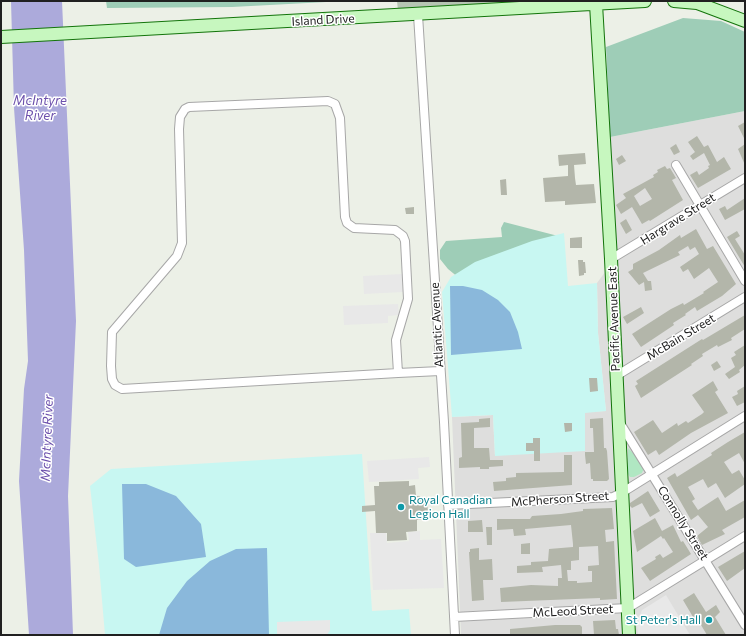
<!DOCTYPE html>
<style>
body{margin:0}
#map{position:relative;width:746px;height:636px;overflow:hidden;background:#ecf0e7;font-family:Commissioner,sans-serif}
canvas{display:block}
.frame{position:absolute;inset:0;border:2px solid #202020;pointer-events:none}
</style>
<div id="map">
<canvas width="746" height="636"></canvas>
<div class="frame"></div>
</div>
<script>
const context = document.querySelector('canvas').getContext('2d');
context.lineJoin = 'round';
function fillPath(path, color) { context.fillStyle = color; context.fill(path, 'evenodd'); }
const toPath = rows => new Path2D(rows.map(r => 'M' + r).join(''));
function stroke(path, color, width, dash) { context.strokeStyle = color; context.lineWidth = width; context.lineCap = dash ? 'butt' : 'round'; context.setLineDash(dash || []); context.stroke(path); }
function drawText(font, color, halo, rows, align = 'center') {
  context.font = font + ' Commissioner,sans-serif'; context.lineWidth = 3; context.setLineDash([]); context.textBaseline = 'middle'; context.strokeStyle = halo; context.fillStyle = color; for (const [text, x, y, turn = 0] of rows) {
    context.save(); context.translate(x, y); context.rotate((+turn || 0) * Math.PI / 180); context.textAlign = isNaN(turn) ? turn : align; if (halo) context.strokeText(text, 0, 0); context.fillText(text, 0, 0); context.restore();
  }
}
const residential = toPath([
 [745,111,745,635,455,635,461,634,452,417,493,415,495,456,585,412,606,411,598,333,597,283,608,268,615,241,610,137]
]);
const construction = toPath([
 [397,1,537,1,398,11]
]);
const grass = toPath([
 [628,448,642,462,644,468,642,473,634,477,630,477,628,474]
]);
const forest = toPath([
 [106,1,345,1,232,7,107,8],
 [683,18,721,21,745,32,745,111,610,137,606,47],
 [504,222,562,237,459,278,448,269,440,259,440,250,446,241,502,237,501,228]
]);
const park = toPath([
 [564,233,568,286,597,283,598,333,606,411,585,413,585,451,495,456,493,415,452,417,442,292,451,277,475,262,532,241],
 [362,454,372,611,409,609,411,635,105,635,99,565,90,486,111,469]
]);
const pitch = toPath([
 [450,286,463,286,482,290,498,300,510,312,518,332,522,349,451,355],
 [122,484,146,484,176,496,201,524,206,557,136,567,124,559],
 [267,548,269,635,159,635,167,608,187,581,210,561,236,549]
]);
const parking = toPath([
 [402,274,403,292,364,294,363,276],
 [398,304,399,315,388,316,388,323,344,325,343,306],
 [429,457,430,467,418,468,419,479,369,482,367,461],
 [420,531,420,540,441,539,444,588,373,590,370,533,386,533,387,543,409,541,408,532],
 [666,595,690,635,638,635,637,624,642,610],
 [330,620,330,630,327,635,277,635,277,622]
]);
const water = toPath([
 [11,1,62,1,76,321,68,496,73,635,29,635,19,481,24,389,28,361,24,250,14,108]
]);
const building = toPath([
 [745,122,745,140,738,126],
 [697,136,704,147,708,145,717,162,724,157,731,169,698,188,690,175,697,171,699,175,709,168,708,166,710,165,704,153,693,160,690,156,695,152,688,142],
 [676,144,680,152,674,155,670,148],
 [745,144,745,165,738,149],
 [585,153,586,164,574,165,575,178,576,185,594,184,596,203,565,205,565,201,545,202,543,178,568,176,568,165,559,166,558,155],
 [622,155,626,161,619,165,616,159],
 [665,166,667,169,670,168,676,178,672,180,683,200,650,221,649,220,642,224,632,207,621,214,616,205,626,198,623,194,654,177,653,175,658,172,657,170],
 [645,188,652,199,640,206,634,196],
 [506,179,507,195,501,195,500,180],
 [745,198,745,209,725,220,719,209,725,206,727,210],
 [414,207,414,214,406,214,405,208],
 [626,219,632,230,626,234,620,223],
 [696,229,707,249,713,246,736,284,722,296,697,311,695,307,685,314,686,315,673,323,674,325,641,347,632,334,671,309,683,303,684,305,704,293,703,292,718,282,709,268,694,279,688,269,683,272,680,267,699,254,695,247,690,250,688,246,678,252,680,255,643,273,648,281,651,281,652,290,645,291,644,282,639,285,628,272,633,269,633,264,659,250,680,235,681,238],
 [737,231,740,236,735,239,745,255,745,267,727,237],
 [582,237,582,248,570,248,570,238],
 [578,260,583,260,583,262,585,262,586,273,584,273,584,275,579,276],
 [641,307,644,313,627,324,623,317],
 [745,315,745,329,731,338,732,340,718,347,717,345,702,354,703,356,691,364,692,365,641,398,635,386,638,384,636,381,702,339,703,340],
 [745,345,745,365,739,370,740,372,729,379,725,374,735,367,731,358,736,355,734,352],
 [717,361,721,367,714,371,711,365],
 [589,378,597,378,598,391,590,392],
 [713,381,718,390,715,392,728,413,691,433,659,455,656,450,648,455,634,432,653,420,662,433,677,423,678,426,686,421,688,423,702,414,704,412,692,395],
 [745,386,745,402,737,406,732,397,738,394,737,391],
 [490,418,490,427,474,428,474,448,489,448,490,460,503,460,503,466,489,467,489,469,480,469,480,467,459,468,459,458,462,457,461,423,479,422,479,419],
 [603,418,604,448,606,448,607,451,609,479,607,481,593,481,593,479,591,479,590,463,586,464,585,455,585,452,594,452,593,428,590,428,590,419],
 [564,423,572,423,572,431,565,432],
 [745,432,745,464,739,453,724,462,732,474,739,470,745,480,745,484,725,498,716,483,708,488,703,479,688,487,695,499,692,501,698,510,718,497,726,511,745,500,745,517,722,530,725,534,702,545,697,536,708,527,698,515,691,520,667,478,675,473,677,477,712,455,711,453,728,442],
 [533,438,540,438,540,461,534,461,534,451,526,451,526,443,533,443],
 [564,455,572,455,572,485,494,491,493,482,506,481,506,478,516,477,516,473,564,472],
 [409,481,409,486,415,485,416,496,420,496,422,503,427,502,428,512,422,512,423,517,421,520,417,520,417,531,406,532,407,540,387,541,387,533,376,533,375,511,362,512,362,506,375,505,374,486,379,486,379,482],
 [648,491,660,511,650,517,642,503,632,508,630,506,630,503],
 [612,508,614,529,605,530,606,542,614,541,617,599,600,600,600,598,501,602,500,588,531,585,558,586,558,578,562,578,561,565,542,567,543,572,517,573,517,566,531,565,531,562,548,561,549,549,573,547,573,544,571,525,525,529,526,535,514,536,513,529,497,530,497,519,530,519,532,516,561,514,583,511,583,509],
 [598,546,599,565,588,566,588,571,592,571,592,582,577,583,577,581,568,581,567,570,571,570,571,561,579,560,579,547],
 [655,518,662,531,673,525,681,542,683,541,691,554,650,581,641,568,656,559,655,557,660,554,663,558,673,552,664,538,663,539,661,536,637,552,633,531],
 [482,520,483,532,468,532,468,521],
 [486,527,492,527,492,545,487,545],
 [530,543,530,554,521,554,521,544],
 [479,548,479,560,492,559,493,580,483,580,484,600,472,601,469,552,470,552,470,549],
 [745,551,745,568,727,581,718,567],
 [694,593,706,612,716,605,720,612,715,617,726,635,707,635,698,620,693,617,683,600],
 [615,620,616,629,618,629,619,635,594,635,593,621],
 [555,625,580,625,582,627,582,635,510,635,510,629]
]);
const street = toPath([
 [418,15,444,422,455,635],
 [676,165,745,281],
 [611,259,745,178],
 [398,373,396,340,408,299,405,241,403,236,395,230,354,228,347,223,345,217,340,118,335,104,328,101,189,107,185,109,180,117,179,129,182,243,177,256,112,332,111,366,112,379,115,385,122,389,398,373,440,371],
 [616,376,745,297],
 [620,423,745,625],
 [448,505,613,497,623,492,745,416],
 [454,617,628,608,745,536]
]);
const secondary = toPath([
 [674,1,697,3,745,21],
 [596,4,611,259,629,635],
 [1,37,645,1]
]);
const markers = [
 [401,507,4,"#0f9aa8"],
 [709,620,4,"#0f9aa8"]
];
const streetNames = [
 ["Island Drive",323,20,-3],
 ["Hargrave Street",678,219,-32],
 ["Pacific Avenue East",614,319,-92],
 ["Atlantic Avenue",437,325,-93],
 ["McBain Street",681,337,-31],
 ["McPherson Street",560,499,-4],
 ["Connolly Street",683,523,58],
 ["McLeod Street",573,611,-3]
];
const cultureNames = [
 ["Royal Canadian",409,500],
 ["Legion Hall",409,514],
 ["St Peter's Hall",701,620,"right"]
];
const waterNames = [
 ["McIntyre",40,101],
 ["River",40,116],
 ["McIntyre River",47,438,-88]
];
fillPath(residential, '#dededd');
fillPath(construction, '#b6c5b3');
fillPath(grass, '#b0e7c2');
fillPath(forest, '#9ecdb7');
fillPath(park, '#c8f7f2');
fillPath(pitch, '#8ab8db');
fillPath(parking, '#e8e8e8');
fillPath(water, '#acaadb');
fillPath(building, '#b3b6aa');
stroke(street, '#a7a7a7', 10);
stroke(secondary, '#13740b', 14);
stroke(street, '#fff', 8);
stroke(secondary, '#c7f7bf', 12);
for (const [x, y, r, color] of markers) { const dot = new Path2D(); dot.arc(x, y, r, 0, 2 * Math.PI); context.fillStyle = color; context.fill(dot); stroke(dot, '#fff', 1.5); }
drawText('12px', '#202020', '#fff', streetNames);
drawText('12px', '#0d838f', '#fff', cultureNames, 'left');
drawText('italic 13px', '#6d51ac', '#fff', waterNames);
</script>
